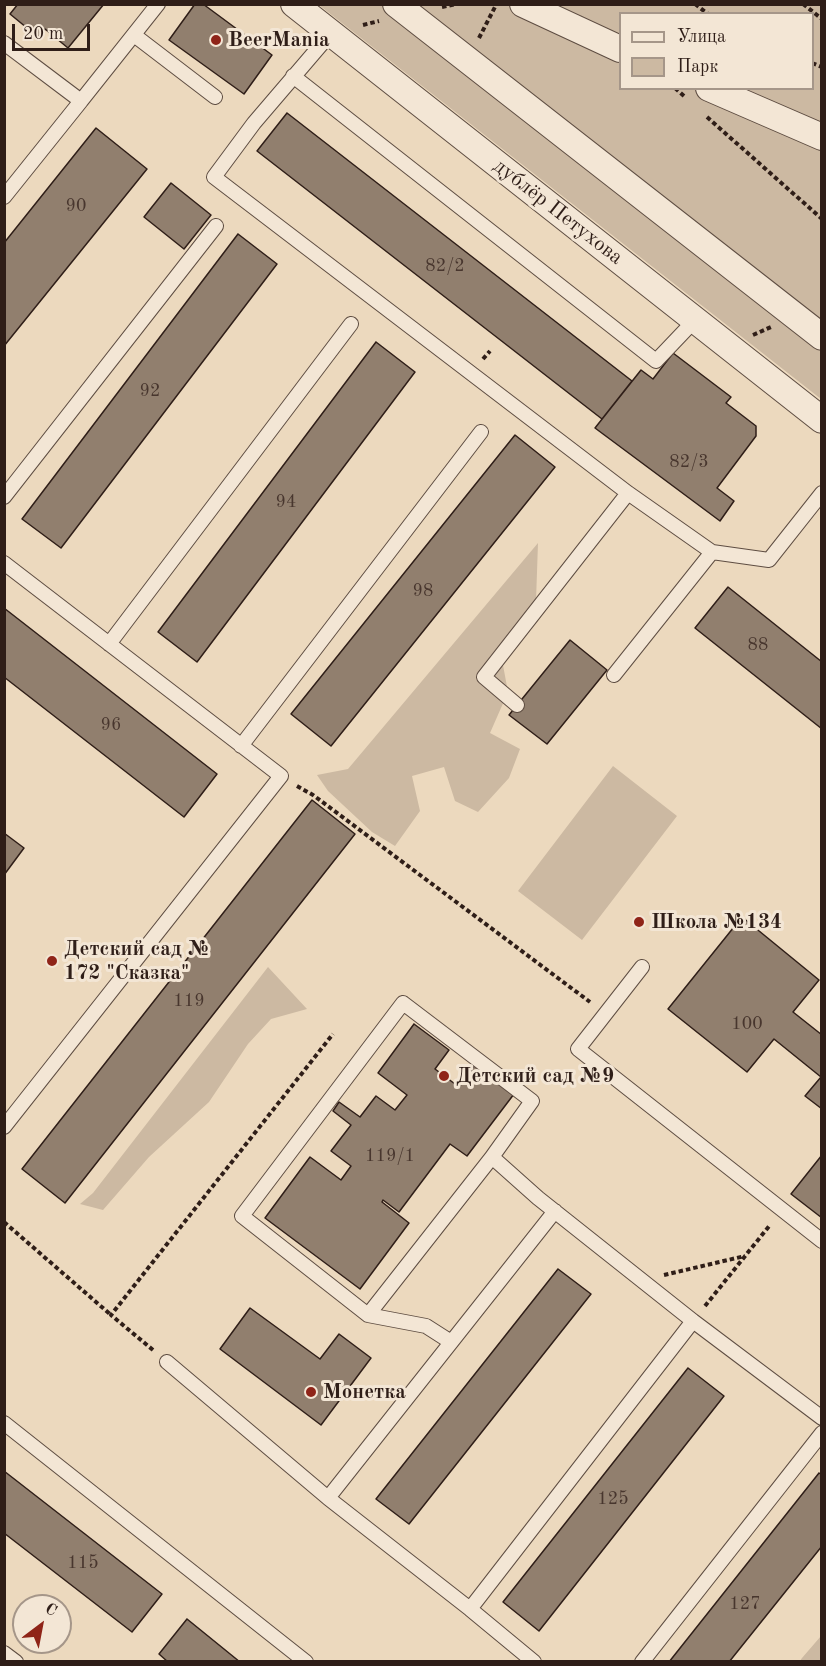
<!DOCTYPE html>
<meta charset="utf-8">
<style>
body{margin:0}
#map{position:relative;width:826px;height:1666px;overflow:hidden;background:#ecd9be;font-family:"Old Standard TT",serif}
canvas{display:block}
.frame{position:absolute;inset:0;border:6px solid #2f1e18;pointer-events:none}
.legend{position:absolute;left:619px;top:12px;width:195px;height:78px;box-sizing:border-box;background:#f3e6d5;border:2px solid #a59689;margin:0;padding:8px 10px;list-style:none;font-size:18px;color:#2f1e18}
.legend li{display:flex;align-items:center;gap:12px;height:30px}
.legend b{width:30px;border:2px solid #a59689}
.north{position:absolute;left:12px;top:1594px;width:60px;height:60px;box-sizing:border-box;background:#f3e6d5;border:2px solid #a59689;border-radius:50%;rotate:32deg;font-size:16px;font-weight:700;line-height:24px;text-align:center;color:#2f1e18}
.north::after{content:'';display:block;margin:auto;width:21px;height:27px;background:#8f2418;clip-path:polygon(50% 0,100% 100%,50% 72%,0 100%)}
.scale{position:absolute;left:12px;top:24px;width:78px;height:27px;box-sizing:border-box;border:3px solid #2f1e18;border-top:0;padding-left:8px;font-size:18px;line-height:21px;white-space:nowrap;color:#2f1e18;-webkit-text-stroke:4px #f3e6d5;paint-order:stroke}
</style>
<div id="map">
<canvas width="826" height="1666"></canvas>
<div class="frame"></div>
<ul class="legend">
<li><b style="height:8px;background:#f3e6d5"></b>Улица</li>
<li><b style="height:16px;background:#ccb9a2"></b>Парк</li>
</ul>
<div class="north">С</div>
<div class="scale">20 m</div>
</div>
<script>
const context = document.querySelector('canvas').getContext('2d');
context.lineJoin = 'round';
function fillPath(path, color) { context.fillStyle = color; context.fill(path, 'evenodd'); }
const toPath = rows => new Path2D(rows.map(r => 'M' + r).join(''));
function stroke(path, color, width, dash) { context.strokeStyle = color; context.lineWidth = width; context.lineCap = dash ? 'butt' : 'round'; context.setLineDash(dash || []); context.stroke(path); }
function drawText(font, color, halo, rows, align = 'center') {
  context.font = font + ' "Old Standard TT",serif'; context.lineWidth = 6; context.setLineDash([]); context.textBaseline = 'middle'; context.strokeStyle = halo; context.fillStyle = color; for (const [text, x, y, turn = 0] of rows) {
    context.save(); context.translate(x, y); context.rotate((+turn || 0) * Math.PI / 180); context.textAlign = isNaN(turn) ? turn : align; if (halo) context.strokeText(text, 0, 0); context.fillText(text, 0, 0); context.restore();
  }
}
const green = toPath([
 [319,5,821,5,821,399],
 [620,14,812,14,812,88,620,88],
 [538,543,536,601,500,649,508,692,490,733,520,749,509,778,478,812,455,801,444,767,412,776,420,811,395,846,372,832,328,791,317,775,348,769],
 [613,766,677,816,582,940,518,891],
 [268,967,307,1009,271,1019,248,1044,209,1102,149,1157,103,1210,80,1204,93,1193],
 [821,1636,821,1661,800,1661,802,1658]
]);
const building = toPath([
 [18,4,104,4,68,48,45,29,38,37,10,14,18,4],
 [195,4,203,4,272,55,244,94,169,40,195,4],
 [287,113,632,381,602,419,257,151,287,113],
 [96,128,147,169,4,346,4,243,96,128],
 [171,183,211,215,184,249,144,217,171,183],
 [238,234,277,264,61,548,22,519,238,234],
 [376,342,415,372,197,662,158,632,376,342],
 [673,353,731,397,726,403,756,426,756,436,717,488,734,501,720,521,595,428,641,370,653,379,673,353],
 [515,435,555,467,331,746,291,714,515,435],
 [728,587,822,662,822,729,695,628,728,587],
 [4,608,217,774,184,817,4,677,4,608],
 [570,640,607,670,547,744,509,715,570,640],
 [312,800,355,834,65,1203,22,1169,312,800],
 [4,833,24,848,4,875,4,833],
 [742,917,819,980,793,1012,822,1035,822,1109,805,1096,821,1077,774,1039,747,1072,668,1009,742,917],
 [414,1024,449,1050,435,1069,459,1087,475,1065,514,1094,467,1156,450,1144,399,1212,383,1200,382,1202,409,1223,360,1289,265,1218,310,1157,341,1180,351,1166,331,1151,351,1125,333,1111,339,1102,360,1117,376,1096,395,1110,407,1095,378,1073,414,1024],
 [822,1155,822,1218,791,1194,822,1155],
 [558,1269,591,1294,409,1524,376,1499,558,1269],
 [250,1308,320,1359,339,1334,371,1358,321,1425,220,1349,250,1308],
 [688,1368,724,1396,539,1631,503,1602,688,1368],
 [4,1471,162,1594,132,1632,4,1533,4,1471],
 [819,1473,822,1475,822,1546,729,1662,669,1662,819,1473],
 [187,1619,240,1662,168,1662,159,1654,187,1619]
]);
const path = toPath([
 [695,4,708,14],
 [803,4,822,19],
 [442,7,456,4],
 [363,25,379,21],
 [479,38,496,5],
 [812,63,822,67],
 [675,88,684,96],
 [707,117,822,219],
 [753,335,771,327],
 [483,359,490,351],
 [297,786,313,795,590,1002],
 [4,1222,111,1315],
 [664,1275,745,1256],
 [705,1306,770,1225],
 [153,1350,111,1315,333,1034]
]);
const lane = toPath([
 [331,33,254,123,214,177,628,493,712,552,769,560,822,493],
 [134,35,215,97],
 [4,43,81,101,158,4],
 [293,76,656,361,695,320],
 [4,197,81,101],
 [4,497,216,226],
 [4,563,281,776,4,1127],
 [109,644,351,324],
 [614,675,712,552],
 [517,705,484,677,628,493],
 [241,746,481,432],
 [642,967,578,1049,822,1241],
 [368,1315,242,1216,403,1003,532,1101,492,1157],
 [451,1342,426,1326,368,1315,492,1157,538,1198,693,1321,822,1418],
 [167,1362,328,1498,470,1609,534,1662],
 [4,1423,306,1662],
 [328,1498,555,1211],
 [470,1609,693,1321],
 [4,1653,16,1662],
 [642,1662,822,1433]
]);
const street = toPath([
 [294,4,822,420],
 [396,4,822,337],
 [523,4,620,49],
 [709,88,822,137]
]);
const markers = [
 [216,40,6,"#8f2418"],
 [639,922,6,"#8f2418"],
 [52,961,6,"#8f2418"],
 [444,1076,6,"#8f2418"],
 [311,1392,6,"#8f2418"]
];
const numberNames = [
 ["90",76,206],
 ["82/2",445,266],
 ["92",150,391],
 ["82/3",689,462],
 ["94",286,502],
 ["98",423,591],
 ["88",758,645],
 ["96",111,725],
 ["119",189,1001],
 ["100",747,1024],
 ["119/1",390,1156],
 ["125",613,1499],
 ["115",83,1563],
 ["127",745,1604]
];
const poiNames = [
 ["BeerMania",228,40],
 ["Школа №134",651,922],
 ["Детский сад №",64,949],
 ["172 \"Сказка\"",64,973],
 ["Детский сад №9",456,1076],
 ["Монетка",323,1392]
];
const streetNames = [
 ["дублёр Петухова",558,212,38]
];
fillPath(green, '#ccb9a2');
fillPath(building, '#917f6e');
stroke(building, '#2f1e18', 1.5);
stroke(lane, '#5e4d42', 16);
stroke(street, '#5e4d42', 28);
stroke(path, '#2f1e18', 4, [4.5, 3]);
stroke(lane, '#f3e6d5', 14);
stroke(street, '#f3e6d5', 26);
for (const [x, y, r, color] of markers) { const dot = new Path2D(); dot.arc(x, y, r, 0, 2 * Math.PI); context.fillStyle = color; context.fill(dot); stroke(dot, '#f3e6d5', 2); }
drawText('18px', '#48362e', null, numberNames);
drawText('bold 21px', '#2f1e18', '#f3e6d5', poiNames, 'left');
drawText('21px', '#2f1e18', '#f3e6d5', streetNames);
</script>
